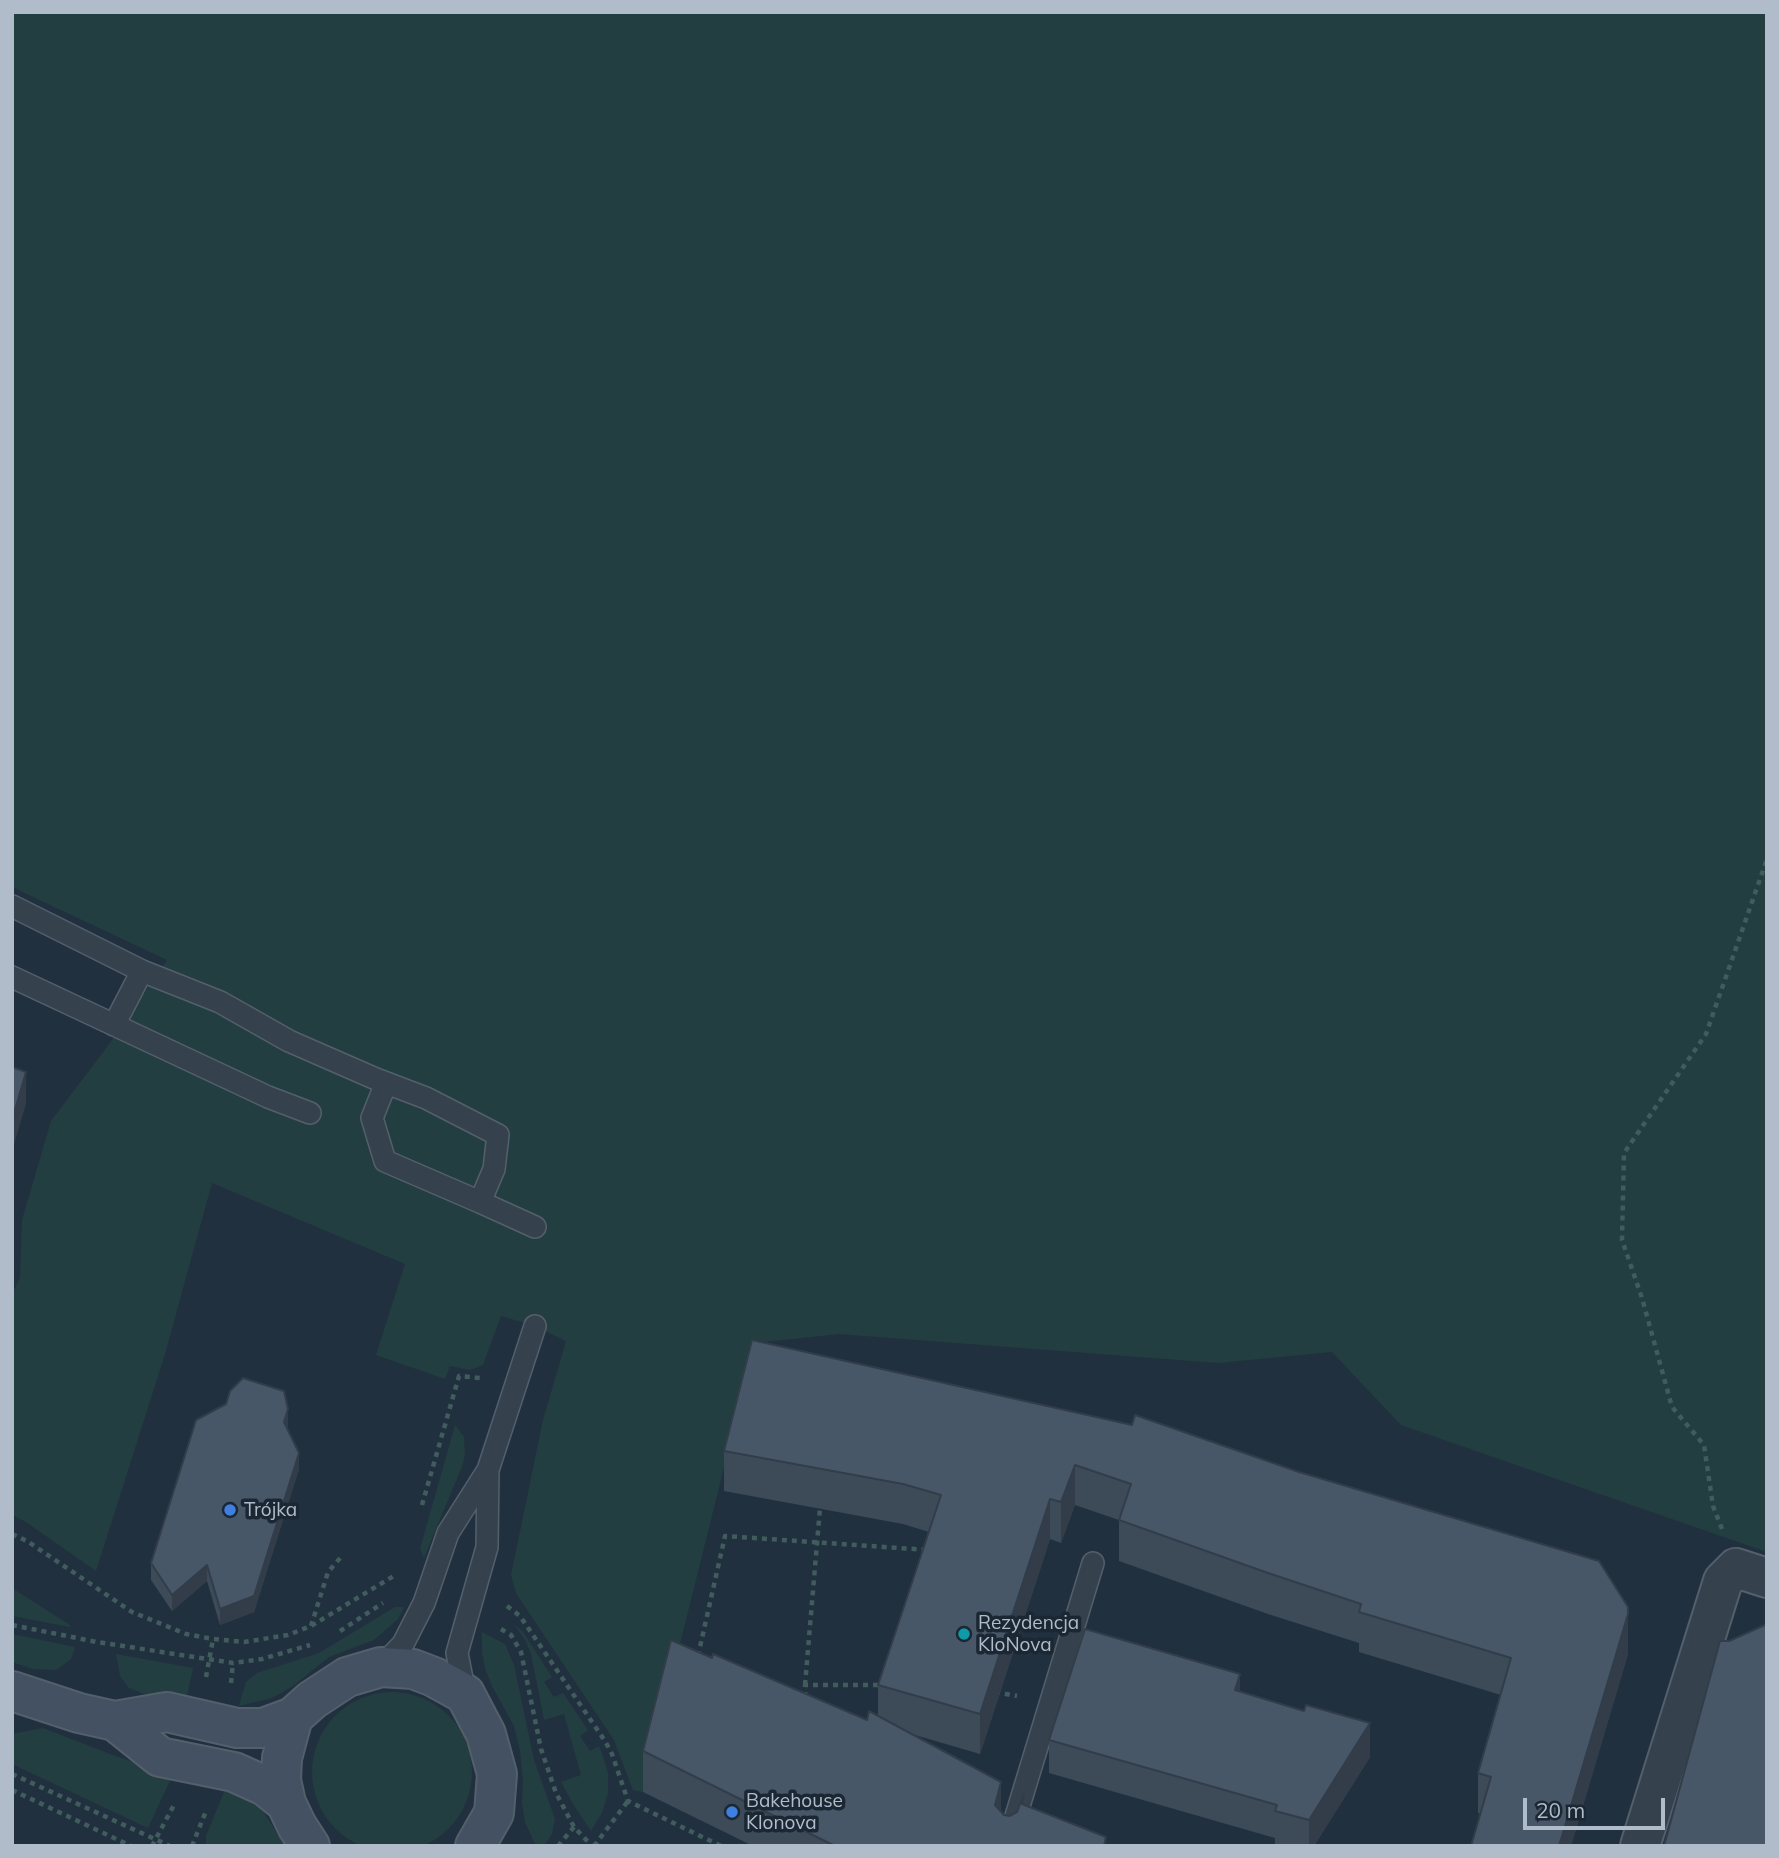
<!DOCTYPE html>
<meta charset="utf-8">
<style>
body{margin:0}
#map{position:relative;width:1779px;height:1858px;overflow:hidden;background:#21303f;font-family:Mulish,sans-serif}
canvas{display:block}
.frame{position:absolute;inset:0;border:14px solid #b1bcca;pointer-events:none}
.scale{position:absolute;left:1523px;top:1798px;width:142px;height:32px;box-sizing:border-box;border:4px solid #b1bcca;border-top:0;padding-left:9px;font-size:21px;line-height:24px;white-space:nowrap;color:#b1bcca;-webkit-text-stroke:5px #1b2733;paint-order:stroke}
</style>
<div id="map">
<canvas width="1779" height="1858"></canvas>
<div class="frame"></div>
<div class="scale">20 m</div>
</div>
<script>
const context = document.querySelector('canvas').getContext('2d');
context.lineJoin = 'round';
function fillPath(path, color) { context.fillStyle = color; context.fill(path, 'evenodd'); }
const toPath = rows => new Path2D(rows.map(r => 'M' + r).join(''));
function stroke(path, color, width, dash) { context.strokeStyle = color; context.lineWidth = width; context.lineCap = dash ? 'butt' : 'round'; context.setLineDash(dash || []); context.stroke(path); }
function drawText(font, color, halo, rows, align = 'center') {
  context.font = font + ' Mulish,sans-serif'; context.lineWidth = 7; context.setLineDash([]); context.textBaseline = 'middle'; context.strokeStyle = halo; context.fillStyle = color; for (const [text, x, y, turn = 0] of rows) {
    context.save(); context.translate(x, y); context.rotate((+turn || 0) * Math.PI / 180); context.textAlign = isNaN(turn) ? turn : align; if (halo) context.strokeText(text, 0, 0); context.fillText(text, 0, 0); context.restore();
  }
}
const green = toPath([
 [12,12,1767,12,1767,1552,1401,1425,1332,1352,1218,1363,839,1334,755,1343,643,1792,633,1790,614,1740,516,1593,511,1575,543,1420,566,1341,535,1326,501,1316,483,1365,470,1370,450,1366,445,1379,376,1355,405,1264,212,1183,165,1354,96,1571,26,1522,12,1515,12,1294,20,1278,22,1220,51,1121,110,1043,167,960,12,887],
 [455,1425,464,1437,465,1453,463,1464,424,1558,420,1549],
 [12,1588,70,1625,70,1627,12,1616],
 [395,1607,404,1607,398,1619,374,1640,329,1657,293,1686,272,1698,239,1706,246,1682,257,1673,319,1653],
 [514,1624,523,1632,552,1677,544,1682,554,1697,563,1693,588,1730,580,1736,590,1751,599,1746,602,1753,608,1773,608,1793,602,1813,591,1831,573,1804,561,1782,581,1775,564,1714,544,1720,531,1654,525,1640],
 [482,1632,505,1644,514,1665,534,1760,555,1819,552,1834,544,1846,536,1846,525,1822,522,1803,523,1780,520,1750,514,1726,492,1686,486,1671,482,1653],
 [12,1634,75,1647,71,1659,56,1670,33,1669,12,1662],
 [116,1654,193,1668,186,1701,142,1693,129,1688,120,1676],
 '312 1772a80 80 0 1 1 160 0a80 80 0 1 1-160 0Z',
 [43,1728,118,1757,173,1774,148,1828,12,1764,12,1734],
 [226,1787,247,1795,261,1808,285,1846,206,1846,206,1836]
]);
const path = toPath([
 [422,1505,459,1376,480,1378],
 [1722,1529,1713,1506,1704,1445,1672,1407,1642,1298,1622,1240,1624,1153,1706,1034,1767,859],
 [12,1534,27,1541,132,1612,186,1634,213,1639,244,1642,288,1635,311,1626,397,1574],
 [507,1606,520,1616,605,1741,612,1754,628,1801,721,1846],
 [12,1625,97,1642,233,1663,262,1659,310,1645],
 [311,1626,328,1572,341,1557],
 [501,1629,511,1635,521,1652,541,1749,556,1793,574,1827,592,1846],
 [340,1631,383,1603],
 [698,1656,725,1536,928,1550],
 [206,1677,213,1639],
 [231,1683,233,1663],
 [805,1685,820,1508],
 [995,1692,1017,1696],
 [805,1697,805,1685,883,1685],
 [12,1774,170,1846],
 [12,1790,131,1846],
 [152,1846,175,1803],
 [192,1846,206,1811],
 [558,1846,574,1827],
 [594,1846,628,1801]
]);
const lane = toPath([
 [12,906,142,971],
 [12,977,268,1097,310,1113],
 [114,1025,142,971,220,1002,289,1041,376,1079,426,1098,498,1135,494,1169,480,1202,535,1227],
 [386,1083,372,1118,385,1161,480,1202],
 [381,1667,403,1644,424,1603,448,1533,488,1470,535,1326],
 [465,1694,457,1653,487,1547,488,1470],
 [1009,1839,1093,1563]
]);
const street = toPath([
 [1640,1846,1723,1581,1736,1568,1767,1578]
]);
const secondary = toPath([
 [12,1691,79,1713,115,1721,167,1712,237,1728,263,1728,293,1717],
 [115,1721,160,1757,234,1772,265,1786,286,1803],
 [310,1846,297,1826,286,1803,281,1780,282,1758,293,1717,312,1700,347,1677,381,1667,413,1669,434,1677,465,1694,486,1734,497,1774,494,1813,475,1846]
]);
const wall = toPath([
 [752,1340,1628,1654,1571,1846,1471,1846,1480,1814,1478,1813,1478,1773,1501,1695,1359,1652,1359,1643,1268,1614,1119,1561,1119,1520,1075,1505,1061,1543,1050,1539,980,1754,915,1735,1004,1815,1010,1816,1017,1812,1024,1805,1106,1846,753,1846,643,1792,643,1751,712,1658,867,1720,878,1716,878,1685,929,1532,903,1524,724,1491,724,1451],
 [226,1404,288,1426,287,1429,299,1469,254,1612,220,1625,207,1581,172,1611,151,1580,151,1563],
 [1240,1691,1370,1757,1314,1846,1280,1846,1275,1844,1275,1838,1049,1773,1049,1740]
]);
const shadedWall = toPath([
 [26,1072,26,1104,12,1151,12,1120],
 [288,1409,288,1426,284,1439,284,1422],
 [299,1453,299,1469,254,1612,220,1625,220,1609],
 [1075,1465,1075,1505,1061,1543,1061,1502],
 [1050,1499,1050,1539,980,1754,980,1714],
 [207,1565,207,1581,172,1611,172,1595],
 [1628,1614,1628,1654,1571,1846,1559,1846],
 [1240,1674,1240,1708,1235,1690],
 [1370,1723,1370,1757,1314,1846,1309,1846,1309,1820],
 [1001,1782,1001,1822,995,1805]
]);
const building = toPath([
 [12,1067,26,1072,12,1120,12,1067],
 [752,1340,1132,1425,1135,1415,1299,1472,1599,1561,1628,1607,1628,1614,1559,1846,1471,1846,1491,1777,1478,1773,1511,1658,1359,1612,1361,1604,1268,1573,1119,1520,1131,1484,1075,1465,1061,1502,1050,1499,980,1714,878,1685,941,1495,903,1484,724,1451,752,1340],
 [243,1378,284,1391,288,1409,284,1422,299,1453,254,1596,220,1609,207,1565,172,1595,151,1563,196,1420,226,1404,230,1391,243,1378],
 [1765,1625,1767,1625,1767,1846,1664,1846,1720,1641,1729,1641,1765,1625],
 [1085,1629,1240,1674,1235,1690,1304,1711,1306,1705,1370,1723,1309,1820,1275,1811,1277,1805,1049,1740,1085,1629],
 [671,1640,712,1658,713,1654,867,1720,869,1711,1001,1782,995,1805,1004,1815,1010,1816,1017,1812,1024,1794,1022,1804,1106,1837,1104,1846,835,1846,643,1751,671,1640]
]);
const markers = [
 [230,1510,7,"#3f7fe0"],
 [964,1634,7,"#0f9aa8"],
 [732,1812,7,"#3f7fe0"]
];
const poiNames = [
 ["Trójka",244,1510],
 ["Rezydencja",978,1623],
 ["KloNova",978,1645],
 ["Bakehouse",746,1801],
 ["Klonova",746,1823]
];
fillPath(green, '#233e40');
stroke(lane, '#545f6c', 24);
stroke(street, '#545f6c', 42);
stroke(secondary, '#545f6c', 42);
stroke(path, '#415c5d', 4.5, [5, 5]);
stroke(lane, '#35424e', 21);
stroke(street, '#35424e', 38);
stroke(secondary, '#435162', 38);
fillPath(wall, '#3d4b59');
fillPath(shadedWall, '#323d49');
fillPath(building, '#475768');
stroke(building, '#323d49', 2);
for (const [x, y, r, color] of markers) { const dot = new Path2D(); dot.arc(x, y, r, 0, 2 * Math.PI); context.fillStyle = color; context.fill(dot); stroke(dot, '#1b2733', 2.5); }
drawText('19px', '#b1bcca', '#1b2733', poiNames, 'left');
</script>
